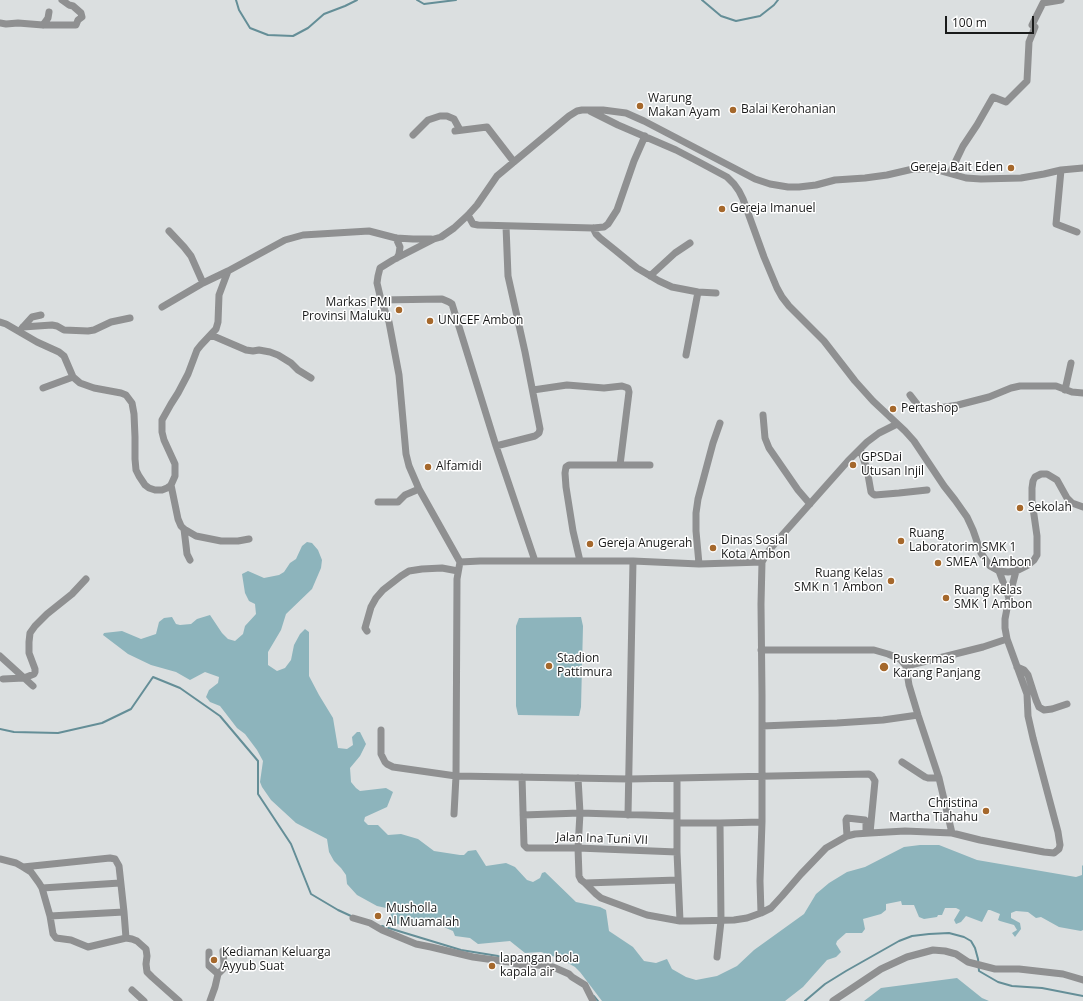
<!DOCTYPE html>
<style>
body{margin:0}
#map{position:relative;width:1083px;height:1001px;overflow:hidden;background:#dbdfe0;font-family:"Open Sans",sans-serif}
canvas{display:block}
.scale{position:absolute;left:945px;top:16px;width:89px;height:18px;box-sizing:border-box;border:2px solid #191a1a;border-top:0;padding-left:5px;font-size:12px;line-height:14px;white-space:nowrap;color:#191a1a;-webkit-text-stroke:3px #fff;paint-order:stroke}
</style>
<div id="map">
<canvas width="1083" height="1001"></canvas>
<div class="scale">100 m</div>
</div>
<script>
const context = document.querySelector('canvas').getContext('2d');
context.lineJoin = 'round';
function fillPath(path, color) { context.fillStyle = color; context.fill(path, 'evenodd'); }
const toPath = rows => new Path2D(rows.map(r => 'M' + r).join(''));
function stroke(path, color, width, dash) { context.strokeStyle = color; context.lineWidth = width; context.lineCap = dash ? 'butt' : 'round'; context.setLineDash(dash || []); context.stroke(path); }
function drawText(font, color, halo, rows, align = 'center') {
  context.font = font + ' "Open Sans",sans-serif'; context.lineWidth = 3; context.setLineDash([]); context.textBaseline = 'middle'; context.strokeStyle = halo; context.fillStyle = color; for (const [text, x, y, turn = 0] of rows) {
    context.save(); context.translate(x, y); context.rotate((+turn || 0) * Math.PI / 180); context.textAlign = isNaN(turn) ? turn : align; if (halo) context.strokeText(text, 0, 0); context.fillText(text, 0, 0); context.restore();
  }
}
const green = toPath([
 [307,542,312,543,318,550,322,560,321,568,312,589,286,614,281,630,268,652,268,665,277,671,285,668,291,660,294,645,300,634,305,629,309,632,309,676,319,695,333,718,338,748,347,749,353,745,352,737,357,732,360,732,366,744,360,756,350,768,351,782,356,788,360,791,386,788,393,792,387,807,365,817,364,821,368,825,378,825,388,835,401,834,418,839,434,851,460,855,464,855,468,851,476,850,486,866,506,863,515,867,527,880,533,882,540,878,542,873,545,872,576,902,600,907,606,910,609,931,633,947,644,961,656,963,667,959,672,969,686,977,696,980,717,976,737,966,754,950,804,914,816,894,829,883,847,872,865,867,904,847,920,845,939,845,977,860,1076,877,1082,875,1082,865,1083,866,1083,930,1081,931,1059,927,1041,917,1036,918,1028,912,1016,911,1011,913,1011,918,1020,923,1021,929,1015,937,1012,933,1017,930,1014,925,1000,921,998,920,1000,914,990,910,988,910,982,922,966,916,961,922,956,924,954,920,960,910,956,908,945,908,942,915,938,915,937,917,924,919,919,917,914,905,902,905,901,901,886,904,886,910,881,914,863,919,865,929,862,933,846,933,837,941,836,944,841,952,836,957,827,960,803,987,785,1001,602,1001,580,972,575,967,561,959,541,952,525,953,510,941,478,944,470,938,455,936,453,931,439,925,425,922,410,926,400,925,392,921,390,911,386,908,377,906,357,895,347,884,346,875,341,868,334,861,329,852,327,839,296,823,271,800,262,787,260,782,263,761,257,750,245,734,237,728,220,706,210,702,206,697,209,690,218,683,219,677,205,672,190,680,176,672,151,665,128,654,103,635,104,633,122,631,141,639,156,634,159,622,164,618,172,617,176,624,180,625,191,624,197,619,210,615,222,633,228,639,235,641,243,634,245,626,256,614,255,604,249,601,245,593,242,574,248,571,264,578,279,575,284,572,290,563,296,559,302,546],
 [581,617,583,626,581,707,579,716,518,715,516,706,516,626,519,618],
 [957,978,982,998,989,1001,864,1001,881,988]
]);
const stream = toPath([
 [236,0,239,10,250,28,268,35,293,36,308,28,324,14,345,6,357,0],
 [417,0,424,4,456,0],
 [702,0,721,16,736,21,760,16,774,5,778,0],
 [0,729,14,732,58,733,102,723,131,709,153,677,180,688,220,716,258,761,258,794,291,844,311,894,338,910,351,916],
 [382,926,461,950,498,956,516,958,543,962],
 [594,996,598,1001],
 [805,1001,825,984,846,971,899,941,912,936,929,934,949,933,964,937,971,941,975,948,978,959,979,971,998,982,1012,986,1042,988,1083,996]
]);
const minor = toPath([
 [0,23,6,24,18,23,43,25,76,25,78,20,82,17,81,13,73,6,69,5,62,0],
 [43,25,48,18,49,12],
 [590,111,618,125,676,150,699,162,727,177,734,184,739,191,743,199,764,257,777,288,782,297,789,306,824,341,855,381,873,401,905,431,914,441,944,486,955,500,967,517,973,530,981,553,990,566,999,571,1008,572,1016,571,1028,565,1034,560,1037,555,1037,536,1032,501,1032,488,1033,481,1035,477,1041,474,1047,474,1057,480,1067,498,1072,503,1083,507],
 [455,131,487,127,514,162],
 [413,135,428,120,440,116,447,116,454,119,460,130],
 [1061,170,1056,224,1077,232],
 [950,173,963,146,977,125,993,97,1006,102,1027,81,1029,42,1035,27,1032,25,1043,3,1061,0],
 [468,215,473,224,478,225,593,228,604,227,608,224,617,210,634,161,645,136],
 [506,226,508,276,525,352,540,429,539,433,535,436,496,446,535,561],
 [593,228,596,234,600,238,615,250,637,268,659,281,672,287,698,292,716,293],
 [169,231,184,247,191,256,203,283],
 [396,238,400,247,399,254,397,258],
 [650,276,675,253,690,243],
 [381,300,442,299,449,302,452,304,496,446],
 [162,307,203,283,228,271],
 [0,322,6,324,37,342,59,352,64,356,73,377,80,383,94,388,121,393,126,395,132,403,134,414,135,437,135,459,136,470,139,476,145,485,149,488,155,490,162,490,167,488,171,485,175,476,175,464,164,440,162,432,162,420,171,404,178,393,188,374,197,350,201,345,216,329,218,322,219,295,228,271,285,240,303,235,369,231,396,238,413,239,431,239],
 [23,327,52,325,57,326,64,330,88,331,94,330,111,322,130,318],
 [22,328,32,317,41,315],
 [211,335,246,350,253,351,259,350,270,352,278,355,291,363,298,370,311,378],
 [686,355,698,292],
 [43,388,73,377],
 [533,390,567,385,604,388,622,386,628,388,629,392,620,465],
 [1065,390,1071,363],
 [910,395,920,408,926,410,958,405,989,397,1011,388,1020,386,1056,386,1072,392,1083,393],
 [763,415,765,438,769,448,798,490,810,504],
 [860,449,867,469,871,492,873,494,875,495,899,493,927,490],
 [171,485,178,519,181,526,184,529,196,536,221,541,238,541,249,539],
 [378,502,398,502,405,495,419,489],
 [184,529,187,554,190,560],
 [580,561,573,531,566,487,565,473,566,467,569,465,650,465],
 [460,562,480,561,633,561,699,564,762,562],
 [699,564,696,531,696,513,698,499,713,443,720,423],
 [999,571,1009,598],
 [367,631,365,628,371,607,376,598,383,590,401,576,409,571,422,569,442,568,458,571],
 [761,650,874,650,888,654,900,659,906,666,909,685,918,715,939,778,952,833,980,840,1044,852,1054,853,1059,849,1060,845,1058,832,1033,738,1028,716,1027,694,1007,639,1005,628,1005,619,1009,598,1016,571],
 [0,656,33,686],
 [906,666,931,660,983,647,1007,639],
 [1017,667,1024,670,1028,675,1036,700,1039,707,1044,710,1052,709,1067,704],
 [3,679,24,678,34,674,35,672,35,669,29,653,29,642,30,633,35,626,47,614,72,594,86,579],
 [762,726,837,723,883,720,918,715],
 [381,730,381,754,385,762,387,764,393,767,456,776,629,779,869,774,872,776,875,781,870,833],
 [902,762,925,777,928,778,939,778],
 [522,777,524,845,527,848,578,848,677,852],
 [578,778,580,813,578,848,579,876,581,880,585,883],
 [677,778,677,852,680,921],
 [454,814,456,776,457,579,460,562,419,489,409,466,406,454,399,375,389,322,381,300,377,283,378,276,380,268,393,260,434,239,441,237,454,228,468,215,477,205,497,176,569,116,577,111,582,110,603,110,626,113,644,121,755,179,770,184,788,187,799,187,816,185,835,180,865,178,887,175,913,169,934,169,966,178,981,179,1021,178,1044,174,1061,170,1083,168],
 [523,815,580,813,677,816],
 [628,815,633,561],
 [677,823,720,823,762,822],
 [847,836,846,820,847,818,865,820,866,822,866,831],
 [0,859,16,863,23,867,31,872,39,883,42,888,50,916,53,934,56,938,71,940,88,947,126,938,132,939,137,941,146,949,147,956,146,964,147,972,152,977,179,1001],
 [23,867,110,858,115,859,119,866,124,912,126,938],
 [678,880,585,883,596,894,601,898,647,915,680,921,691,921,734,920,747,918,761,913,771,908,782,896,801,874,826,848,847,836,855,834,870,833,905,831,952,833],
 [42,888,120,883],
 [761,913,760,881,762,822,762,695,761,604,762,562,767,553,776,542,848,461,867,442,879,433,897,424],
 [50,916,124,912],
 [353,918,370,923,382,930,416,944,431,947,473,957,509,962,519,965,530,964,553,967,569,974,572,977,585,985,593,1001],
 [209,952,209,966,218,974,215,987,210,1001],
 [717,957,721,921,720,823],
 [218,974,223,969,224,964,223,951],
 [132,990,144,1001],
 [833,1001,881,969,907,957,933,950,945,951,956,954,968,962,995,969,1019,969,1063,974,1083,980]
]);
const markers = [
 [640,106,4,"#a5682c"],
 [733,110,4,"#a5682c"],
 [1011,168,4,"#a5682c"],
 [722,209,4,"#a5682c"],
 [399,310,4,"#a5682c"],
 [430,321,4,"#a5682c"],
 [893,409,4,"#a5682c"],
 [853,465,4,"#a5682c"],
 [428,467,4,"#a5682c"],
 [1020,508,4,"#a5682c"],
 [901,541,4,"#a5682c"],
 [590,544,4,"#a5682c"],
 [713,548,4,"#a5682c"],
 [938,563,4,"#a5682c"],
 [891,581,4,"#a5682c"],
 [946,598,4,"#a5682c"],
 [549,666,4,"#a5682c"],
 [884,667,5,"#a5682c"],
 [986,811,4,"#a5682c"],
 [378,916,4,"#a5682c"],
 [214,960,4,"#a5682c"],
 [492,966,4,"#a5682c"]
];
const poiNames = [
 ["Warung",648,99],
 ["Makan Ayam",648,113],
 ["Balai Kerohanian",741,110],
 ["Gereja Bait Eden",1003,168,"right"],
 ["Gereja Imanuel",730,209],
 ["Markas PMI",391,303,"right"],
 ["Provinsi Maluku",391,317,"right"],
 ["UNICEF Ambon",438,321],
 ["Pertashop",901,409],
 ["GPSDai",861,458],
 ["Utusan Injil",861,472],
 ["Alfamidi",436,467],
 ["Sekolah",1028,508],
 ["Ruang",909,534],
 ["Laboratorim SMK 1",909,548],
 ["Dinas Sosial",721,541],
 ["Kota Ambon",721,555],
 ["Gereja Anugerah",598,544],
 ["SMEA 1 Ambon",946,563],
 ["Ruang Kelas",883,574,"right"],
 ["SMK n 1 Ambon",883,588,"right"],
 ["Ruang Kelas",954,591],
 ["SMK 1 Ambon",954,605],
 ["Stadion",557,659],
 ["Pattimura",557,673],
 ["Puskermas",893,660],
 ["Karang Panjang",893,674],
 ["Christina",978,804,"right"],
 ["Martha Tiahahu",978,818,"right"],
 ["Musholla",386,909],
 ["Al Muamalah",386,923],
 ["Kediaman Keluarga",222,953],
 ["Ayyub Suat",222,967],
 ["lapangan bola",500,959],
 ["kapala air",500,973]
];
const streetNames = [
 ["Jalan Ina Tuni VII",602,839,2]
];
fillPath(green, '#8db4bc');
stroke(stream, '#648e97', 2);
stroke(minor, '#8f9091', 7);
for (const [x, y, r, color] of markers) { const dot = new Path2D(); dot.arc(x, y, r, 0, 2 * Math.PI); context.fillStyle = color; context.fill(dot); stroke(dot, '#fff', 1.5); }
drawText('12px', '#191a1a', '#fff', poiNames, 'left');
drawText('12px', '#191a1a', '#fff', streetNames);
</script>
